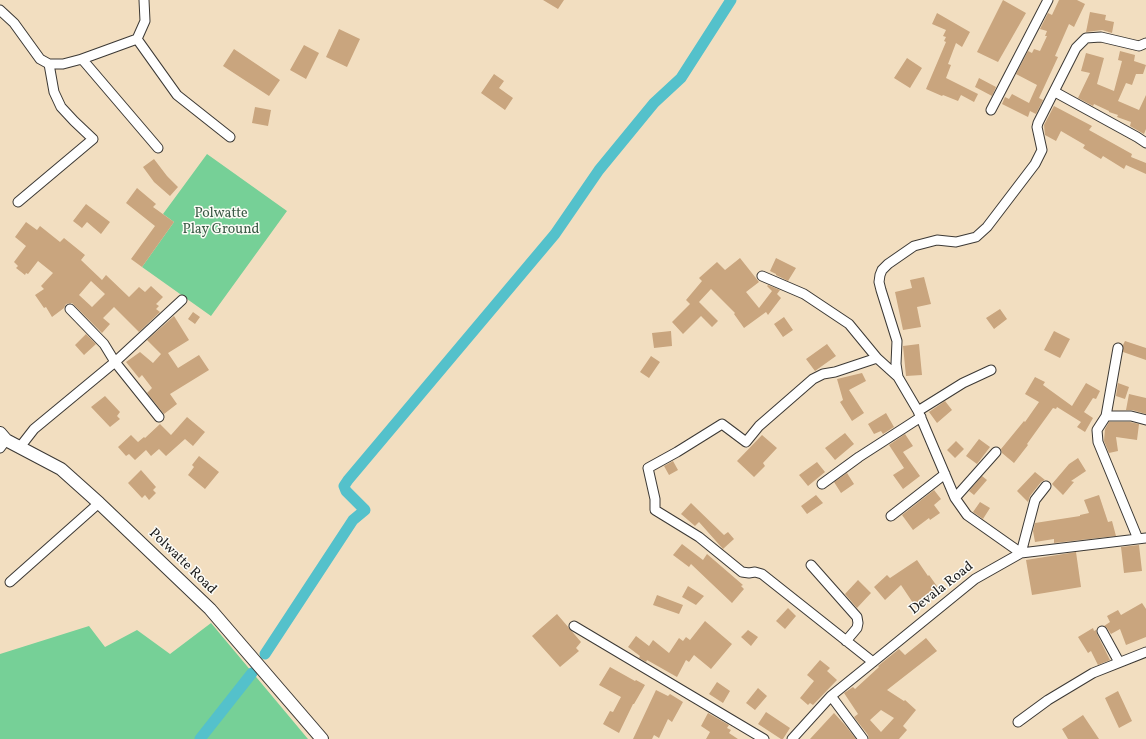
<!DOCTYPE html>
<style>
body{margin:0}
canvas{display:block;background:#f2dec0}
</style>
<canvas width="1146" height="739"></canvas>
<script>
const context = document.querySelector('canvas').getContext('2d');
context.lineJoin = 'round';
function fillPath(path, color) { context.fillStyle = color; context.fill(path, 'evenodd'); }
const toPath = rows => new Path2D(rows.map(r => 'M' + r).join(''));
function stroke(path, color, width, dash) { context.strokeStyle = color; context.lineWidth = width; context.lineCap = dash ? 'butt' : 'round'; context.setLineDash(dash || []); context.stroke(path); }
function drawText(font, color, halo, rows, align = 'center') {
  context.font = font + ' Vollkorn,serif'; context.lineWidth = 3; context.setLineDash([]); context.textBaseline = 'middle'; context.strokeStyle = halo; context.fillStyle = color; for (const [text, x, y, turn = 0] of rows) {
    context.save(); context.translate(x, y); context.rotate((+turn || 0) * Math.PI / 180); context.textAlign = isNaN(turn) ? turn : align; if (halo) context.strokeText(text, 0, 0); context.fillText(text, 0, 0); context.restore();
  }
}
const green = toPath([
 [207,154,287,211,211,316,142,267,174,222,163,214],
 [211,623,308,739,0,739,0,654,89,626,105,647,137,630,170,654]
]);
const canal = toPath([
 [265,654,353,520,365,510,346,491,344,486,348,480,555,234,599,170,654,103,681,78,731,0],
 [200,739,252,673]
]);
const building = toPath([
 [543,0,564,0,558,9],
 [1003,0,1026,13,998,62,977,52],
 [1059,0,1077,0,1085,4,1074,27,1069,24,1055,56,1058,57,1039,98,1043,100,1036,114,1030,111,1028,117,1002,104,1005,97,1009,99,1012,94,1029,103,1037,85,1016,74,1028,51,1032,53,1034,49,1040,51,1047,36,1045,36,1047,31,1040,29,1048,13,1052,15],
 [1090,12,1106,15,1105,20,1114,22,1112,33,1102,30,1086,32],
 [937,13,970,32,962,47,956,43,948,64,951,65,946,78,978,94,974,102,961,95,958,101,943,95,942,96,926,89,946,42,944,41,946,37,943,36,946,30,932,24],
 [339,29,360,39,347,67,326,57],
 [304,45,319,53,306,79,290,70],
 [234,49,280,80,269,96,223,66],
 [1120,51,1135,55,1134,61,1146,65,1143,74,1136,74,1132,85,1126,83,1118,101,1139,110,1146,95,1146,129,1144,134,1130,126,1131,122,1117,117,1118,115,1109,112,1109,111,1094,104,1093,106,1078,98,1090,73,1081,71,1086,53,1104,58,1097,84,1114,91,1122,61,1118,60],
 [907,58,922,68,910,88,894,78],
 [494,74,504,81,499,88,513,98,505,110,481,93],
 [979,78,996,87,992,96,975,87],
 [1054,106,1092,126,1089,130,1132,154,1131,157,1146,163,1146,174,1126,165,1124,169,1103,156,1101,159,1083,148,1085,145,1061,131,1056,141,1045,135,1044,125],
 [255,107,271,110,268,126,252,123],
 [154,159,167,176,178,187,170,196,154,182,143,167],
 [137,188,156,204,153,207,174,222,142,267,131,259,155,226,126,203],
 [86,204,110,222,101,234,87,222,82,228,73,221],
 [26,222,37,230,40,226,60,242,64,238,85,255,81,260,102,280,106,275,129,297,139,287,145,292,151,286,163,297,156,304,159,306,156,309,160,312,139,332,114,307,103,318,110,324,102,333,72,303,66,304,64,308,52,317,46,307,44,308,35,295,44,289,41,286,53,273,38,261,28,274,26,273,25,275,16,268,18,266,14,262,26,246,15,237],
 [91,281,105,294,92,307,79,295],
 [740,258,759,282,746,292,759,308,772,291,767,286,768,285,780,290,777,294,781,298,768,315,766,312,744,328,734,314,735,313,711,289,699,302,718,321,712,327,701,316,683,334,672,322,690,304,686,300,702,281,699,278,717,262,725,270],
 [776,258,796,268,788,281,776,275,776,274,770,271],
 [924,277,931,304,917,307,921,327,903,330,895,292,912,288,910,280],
 [1000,309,1007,319,994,329,986,318],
 [193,312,200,317,195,324,188,319],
 [174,316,189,340,168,353,178,368,199,355,209,370,170,394,177,404,164,414,147,393,152,388,142,375,139,378,126,362,140,352,153,363,161,354,147,340],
 [784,317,793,330,783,337,774,324],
 [671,331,672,346,654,348,652,333],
 [1054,331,1070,339,1060,358,1044,350],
 [86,334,96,344,84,355,75,345],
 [1125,341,1146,348,1146,360,1123,352,1123,345],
 [827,344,836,356,815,371,806,359],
 [919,344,922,375,906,376,903,346],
 [651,356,660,362,649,378,640,372],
 [862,373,866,381,849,390,864,413,852,421,840,402,843,400,837,379],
 [1035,377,1045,382,1043,385,1072,406,1086,383,1100,391,1096,399,1093,398,1084,412,1093,418,1085,432,1077,427,1081,422,1057,407,1056,409,1053,408,1027,444,1028,445,1014,463,1002,453,1001,449,1024,421,1025,422,1039,402,1025,394],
 [1118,383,1129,387,1125,399,1116,396],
 [1129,394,1146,398,1146,414,1132,410,1126,410],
 [105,396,120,412,117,416,120,419,110,427,91,407],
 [945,401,952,410,937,423,929,412],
 [886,413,894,427,883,434,881,431,874,434,868,424],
 [187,417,205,432,193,446,185,439,166,456,159,449,151,456,146,450,135,460,129,454,126,456,118,447,131,435,138,442,144,437,145,438,160,424,171,435],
 [1109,422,1130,422,1139,424,1137,440,1116,437,1118,451,1109,453,1104,441,1105,429],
 [845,433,854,444,835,460,825,448],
 [905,434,913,446,903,452,920,476,903,489,893,475,904,468,889,445],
 [762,435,777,448,763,463,765,466,754,477,737,461],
 [979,439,990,447,977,464,966,456],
 [956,441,964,449,955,458,947,450],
 [199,456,219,472,205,489,188,475,194,467,192,465],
 [1078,458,1086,471,1071,481,1074,482,1063,495,1052,484,1069,464],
 [673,461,678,470,669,475,664,466],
 [817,462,825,472,808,486,799,475],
 [141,470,156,487,153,490,156,493,149,500,145,495,142,498,128,483],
 [1035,472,1045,480,1041,482,1030,496,1028,502,1017,491],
 [847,473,854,484,841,493,834,482],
 [982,476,987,480,974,495,969,491],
 [934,490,941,499,934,505,940,513,930,520,929,518,913,530,902,515],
 [816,495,823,503,807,514,801,506],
 [1099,495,1108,522,1112,521,1116,536,1054,543,1054,539,1035,542,1033,531,1035,523,1080,516,1080,515,1089,513,1084,500],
 [980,502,990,508,983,519,973,512],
 [691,503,724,535,728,532,734,539,723,549,699,522,695,526,681,514],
 [682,544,703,560,707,554,743,585,741,586,744,589,732,603,691,564,689,567,673,555],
 [1139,545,1142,571,1124,573,1121,547],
 [1076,552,1081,587,1032,595,1026,560],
 [917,560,928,576,929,575,939,589,915,606,901,585,885,600,874,587,887,575,890,578],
 [858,580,871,593,857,608,845,594],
 [688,586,704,596,696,605,682,597],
 [657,595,683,605,679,614,653,605],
 [1142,603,1146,609,1146,637,1126,645,1120,629,1111,634,1107,628,1104,626,1110,622,1107,616,1118,610,1121,615],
 [788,608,796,616,785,629,776,621],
 [557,614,581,642,576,648,579,651,560,667,532,636],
 [705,621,732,644,711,669,694,655,689,662,686,660,677,677,647,660,646,662,639,658,640,656,628,647,636,636,649,646,653,640,669,653,679,638,683,641,686,637,690,640],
 [1093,628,1094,631,1096,630,1097,634,1110,660,1098,665,1091,651,1088,653,1078,637],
 [748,630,758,637,751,646,741,637],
 [926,638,937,651,887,690,904,701,905,700,916,710,903,726,907,730,899,739,869,739,868,735,854,717,858,714,844,693,853,687,855,689,879,667,878,666,899,649,905,655],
 [881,710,894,718,881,732,870,720],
 [820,660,830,668,827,671,837,680,813,705,810,703,808,705,800,698,814,681,807,675],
 [610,667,635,681,636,680,645,685,634,704,633,704,619,733,603,724,610,711,613,712,621,697,599,685],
 [717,682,730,691,723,703,709,694],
 [758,688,767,696,755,710,746,703],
 [656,690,668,696,670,694,683,702,672,722,668,719,659,738,654,735,652,739,633,739],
 [1118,691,1132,721,1119,728,1105,698],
 [766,712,790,728,783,739,781,739,758,724],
 [708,713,729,725,727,728,731,730,729,733,738,739,706,739,710,732,701,726],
 [834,713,845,725,856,739,810,739],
 [1083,715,1099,739,1068,739,1062,729]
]);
const street = toPath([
 [0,10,14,23,40,59,49,64,63,64,82,59,137,39,145,21,144,0],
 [137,39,177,95,230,137],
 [82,59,158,148],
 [1055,92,1137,137,1146,143],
 [991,110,1048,0],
 [18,202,93,139,74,121,61,107,54,92,49,64],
 [762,276,804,294,849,324,877,358,898,377],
 [70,309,104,344,115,362,159,417],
 [1118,348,1106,416,1097,430,1098,442,1138,539],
 [918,411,963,383,991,370],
 [1106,416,1131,416,1146,420],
 [20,447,34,429,115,362,182,300],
 [0,448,6,440],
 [822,484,859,457,921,417],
 [1046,486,1035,500,1021,553,967,515,955,498,918,411,898,377,896,364,897,341,881,290,879,282,880,275,882,270,888,264,914,246,937,240,956,242,976,237,987,227,1035,164,1042,150,1037,127,1038,123,1076,48,1086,38,1101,37,1139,46,1146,43],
 [955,498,996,452],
 [891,516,945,474],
 [811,565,857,617,858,623,857,628,846,641],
 [10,582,99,503],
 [574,626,764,739],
 [1102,631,1119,662],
 [873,662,762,574,755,572,749,573,742,572,699,537,655,510,655,499,648,468,677,452,722,424,746,442,759,426,813,379,823,374,835,372,877,358],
 [831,696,863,739],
 [1018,722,1048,700,1093,673,1146,652],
 [792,739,831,696,873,662,975,579,1021,553,1146,538]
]);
const secondary = toPath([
 [0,433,6,440,61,469,99,503,210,609,322,739]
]);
const parkNames = [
 ["Polwatte",221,214],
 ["Play Ground",221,230]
];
const streetNames = [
 ["Polwatte Road",182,562,44],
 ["Devala Road",942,589,-38]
];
fillPath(green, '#76d097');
stroke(canal, '#54c1cb', 11);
fillPath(building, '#c9a57e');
stroke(street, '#3c3935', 11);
stroke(secondary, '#3c3935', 14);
stroke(street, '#fff', 9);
stroke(secondary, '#fff', 12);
drawText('14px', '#3c5b47', '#fdfcf7', parkNames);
drawText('14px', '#1c1c1c', '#fdfcf7', streetNames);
</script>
